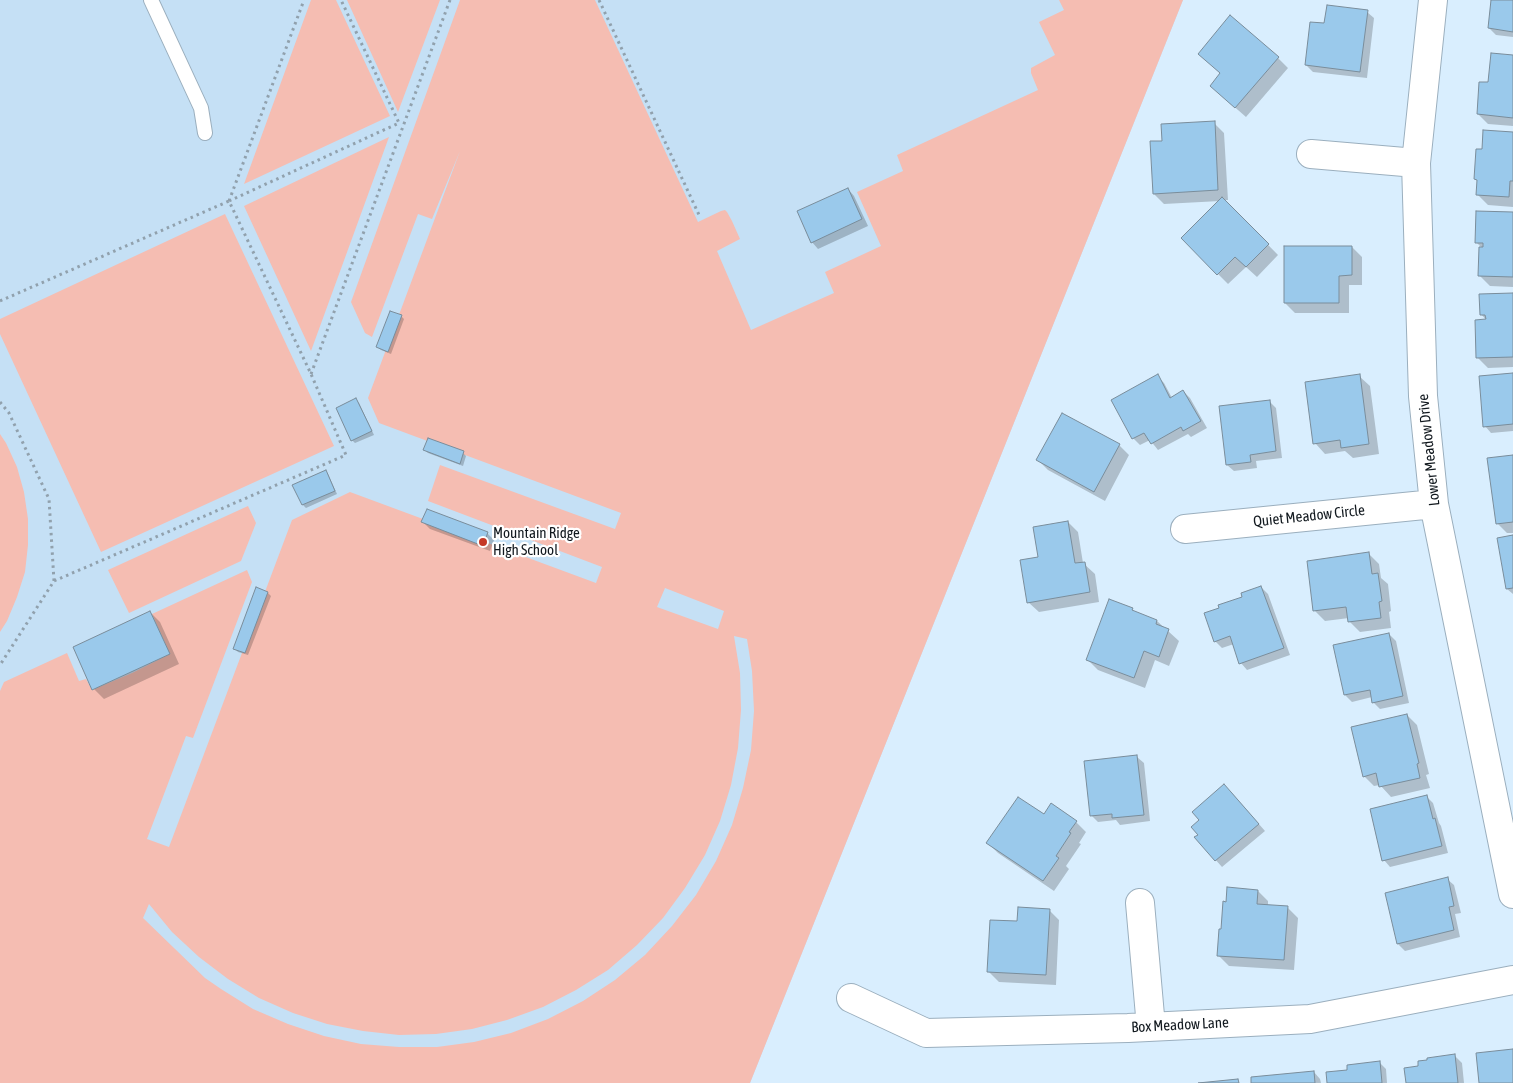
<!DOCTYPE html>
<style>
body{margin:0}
canvas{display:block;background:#d9eefe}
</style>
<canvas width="1513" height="1083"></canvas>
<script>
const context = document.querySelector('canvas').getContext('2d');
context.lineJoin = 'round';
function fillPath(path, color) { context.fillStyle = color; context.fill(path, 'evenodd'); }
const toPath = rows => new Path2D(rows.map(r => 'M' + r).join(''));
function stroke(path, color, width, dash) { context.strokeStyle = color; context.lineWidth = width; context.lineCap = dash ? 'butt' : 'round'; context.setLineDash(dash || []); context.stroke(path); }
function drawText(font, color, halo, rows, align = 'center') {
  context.font = font + ' "Asap Condensed",sans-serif'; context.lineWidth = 4.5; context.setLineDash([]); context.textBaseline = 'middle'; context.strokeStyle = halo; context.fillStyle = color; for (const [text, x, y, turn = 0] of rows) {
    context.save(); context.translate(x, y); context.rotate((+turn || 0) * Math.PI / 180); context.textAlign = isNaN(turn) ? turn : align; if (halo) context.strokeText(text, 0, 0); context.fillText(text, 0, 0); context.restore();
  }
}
const built = toPath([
 [0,0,1183,0,750,1083,0,1083]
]);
const green = toPath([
 [311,0,336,0,390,116,244,184],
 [347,0,440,0,398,112],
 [460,0,595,0,698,222,721,211,725,210,727,212,732,221,740,239,717,251,751,330,834,293,825,272,881,246,857,192,903,171,897,155,1038,90,1031,73,1031,68,1055,55,1039,22,1064,10,1059,0,1183,0,750,1083,0,1083,0,691,4,682,67,653,79,681,86,679,92,690,132,673,170,654,152,614,247,570,252,582,193,738,186,736,147,839,169,847,292,520,350,492,596,583,602,567,428,501,440,465,615,529,621,513,379,423,368,398,460,151,432,219,418,214,372,337,365,333,351,302],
 [665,588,724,611,718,629,657,607],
 [734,636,747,639,752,671,754,711,751,750,743,788,732,825,716,861,696,895,672,926,645,955,615,980,583,1001,548,1019,511,1033,474,1042,437,1047,399,1047,361,1044,324,1036,288,1024,253,1009,221,989,205,978,143,918,149,904,172,932,199,957,228,979,259,998,293,1013,327,1024,363,1031,399,1035,436,1034,472,1029,507,1020,543,1007,576,990,608,970,637,945,663,918,685,888,705,855,720,821,731,785,738,748,741,710,740,673],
 [389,137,311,351,244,206],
 [225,214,334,446,101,552,0,334,0,319],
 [0,434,6,443,17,467,24,492,28,519,28,545,25,572,17,597,7,621,0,632],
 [248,506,256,523,241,561,129,613,108,570]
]);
const shadow = toPath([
 [1492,0,1513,0,1513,37,1496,35,1489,28],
 [1367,12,1374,18,1367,78,1313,72,1306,65],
 [1199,54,1278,58,1288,68,1246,117,1222,96,1221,74],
 [1513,56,1513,126,1488,124,1478,114,1490,84],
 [1214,123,1224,133,1228,200,1224,200,1278,255,1257,277,1246,267,1228,284,1182,238,1220,201,1164,204,1154,194,1163,142],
 [1513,133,1513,207,1488,205,1478,195,1483,150],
 [848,189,854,196,868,226,818,249,812,242],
 [1513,213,1513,287,1490,286,1480,276,1481,247,1477,243],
 [1352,247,1362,257,1362,285,1349,285,1349,313,1295,313,1285,303],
 [1513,294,1513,367,1488,368,1478,358,1487,321,1481,314],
 [401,316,404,319,391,354,381,350,378,347],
 [1513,374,1513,431,1491,433,1485,426],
 [1157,376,1164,383,1172,398,1183,391,1190,398,1207,428,1191,437,1188,434,1158,450,1150,440,1140,445,1133,438],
 [1359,376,1370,386,1379,454,1353,458,1345,451,1325,454,1315,443],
 [356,400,359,403,374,435,355,443,352,440],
 [1269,401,1276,408,1282,458,1256,461,1257,468,1234,471,1227,465],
 [1119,445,1129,455,1105,501,1048,470,1038,460],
 [425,450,463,453,466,456,463,466,428,453],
 [1513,456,1513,533,1507,533,1497,523],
 [325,471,328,474,337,494,306,508,303,505,294,485],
 [423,522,487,533,494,540,490,551,430,529],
 [1068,522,1078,532,1083,563,1095,574,1099,602,1039,612,1028,602,1039,558],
 [1513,536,1513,594,1507,589],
 [1369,554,1379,564,1381,578,1388,584,1391,611,1389,612,1391,628,1360,632,1349,621,1349,618,1325,621,1315,611,1308,562],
 [1261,587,1268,594,1290,655,1247,670,1241,663,1234,644,1222,648,1215,641,1244,598],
 [268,593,271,596,248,655,238,652,235,649],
 [1132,609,1136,613,1157,621,1179,641,1169,666,1155,660,1145,688,1098,670,1088,660],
 [150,612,160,622,179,664,104,699,94,689],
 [1389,634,1396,641,1409,703,1380,709,1373,702,1372,697,1352,702,1345,695],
 [1407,715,1417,725,1429,774,1426,775,1430,788,1391,797,1380,785,1374,786,1364,776],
 [1137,757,1144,763,1150,821,1120,825,1116,820,1098,822,1091,815],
 [1231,792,1265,831,1222,867,1196,838],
 [1427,797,1433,803,1439,823,1441,826,1448,853,1390,867,1384,860],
 [1044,816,1076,822,1086,832,1079,843,1081,844,1066,866,1069,869,1054,891,998,853,988,843],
 [1447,879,1454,885,1461,913,1455,914,1460,937,1405,951,1398,944,1386,894],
 [1258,891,1268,901,1268,906,1288,908,1298,918,1294,970,1229,966,1218,955],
 [1049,910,1059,920,1056,985,999,982,989,972,1019,923],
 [1455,1056,1462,1063,1464,1083,1407,1083,1420,1067],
 [1379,1062,1386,1069,1387,1083,1328,1083],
 [1314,1072,1320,1079,1321,1083,1253,1083]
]);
const building = toPath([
 [1491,0,1513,0,1513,32,1488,28,1491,0],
 [1327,5,1368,10,1360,72,1305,65,1310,22,1324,23,1327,5],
 [1230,15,1279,57,1235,108,1210,86,1220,73,1198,54,1230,15],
 [1491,53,1513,55,1513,118,1477,114,1479,82,1488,82,1491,53],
 [1215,121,1218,190,1153,194,1150,141,1162,141,1161,124,1215,121],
 [1483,130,1513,132,1513,181,1510,181,1509,197,1476,195,1477,180,1474,179,1476,149,1482,149,1483,130],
 [848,188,862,219,811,243,797,211,848,188],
 [1222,197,1269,244,1246,267,1235,257,1217,275,1181,238,1222,197],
 [1476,211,1513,212,1513,277,1478,276,1479,247,1483,247,1483,243,1475,243,1476,211],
 [1284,246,1352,246,1352,275,1339,276,1339,303,1284,303,1284,246],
 [1513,293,1513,357,1476,358,1475,320,1486,319,1485,315,1480,315,1479,294,1513,293],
 [390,311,402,315,388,352,376,347,390,311],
 [1513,373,1513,424,1483,427,1479,376,1513,373],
 [1158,374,1170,398,1183,390,1201,421,1183,431,1181,427,1151,444,1144,433,1132,439,1111,400,1158,374],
 [1360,374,1369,444,1341,448,1340,440,1313,444,1305,382,1360,374],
 [356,398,372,431,351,441,336,408,356,398],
 [1270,400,1276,451,1250,455,1251,462,1226,465,1219,406,1270,400],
 [1062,413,1120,444,1094,492,1036,460,1062,413],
 [428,438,464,451,460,464,423,450,428,438],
 [1513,455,1513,522,1496,524,1487,458,1513,455],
 [326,470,335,491,302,505,292,485,326,470],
 [427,509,488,532,483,546,421,522,427,509],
 [1068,521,1075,563,1085,562,1090,592,1027,603,1020,560,1038,557,1033,527,1068,521],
 [1513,535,1513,588,1506,589,1497,538,1513,535],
 [1369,552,1372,574,1378,573,1382,601,1379,602,1381,618,1348,622,1346,607,1313,611,1307,561,1369,552],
 [1261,586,1284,648,1239,664,1230,636,1214,642,1204,613,1219,608,1218,605,1242,597,1241,593,1261,586],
 [256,587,268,592,245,653,233,649,256,587],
 [1109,599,1133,608,1132,610,1157,620,1156,624,1169,629,1159,657,1144,651,1134,678,1086,660,1109,599],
 [150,611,170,654,92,690,73,647,150,611],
 [1389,633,1403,696,1372,703,1370,690,1344,695,1333,645,1389,633],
 [1407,714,1419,763,1417,764,1420,778,1379,787,1376,773,1363,777,1351,727,1407,714],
 [1137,755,1144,815,1112,818,1112,814,1090,816,1084,761,1137,755],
 [1224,784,1259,824,1215,861,1194,837,1198,835,1191,827,1199,820,1192,812,1224,784],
 [1427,795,1433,819,1435,818,1442,846,1382,861,1370,809,1427,795],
 [1018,797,1044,814,1051,803,1077,821,1069,832,1071,833,1056,856,1059,858,1043,881,986,843,1018,797],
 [1448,877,1454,906,1449,907,1454,930,1397,944,1385,893,1448,877],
 [1227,887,1258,890,1257,904,1288,906,1284,960,1217,956,1219,929,1221,929,1223,901,1226,902,1227,887],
 [1018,907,1050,909,1046,975,987,972,990,920,1017,921,1018,907],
 [1513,1049,1513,1083,1479,1083,1476,1053,1513,1049],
 [1455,1054,1458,1083,1406,1083,1404,1068,1418,1066,1418,1061,1427,1060,1427,1058,1455,1054],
 [1380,1061,1382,1083,1327,1083,1326,1072,1347,1070,1347,1065,1380,1061],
 [1314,1071,1315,1083,1251,1083,1251,1077,1314,1071],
 [1238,1079,1239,1083,1198,1083,1238,1079]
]);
const path = toPath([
 [599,0,700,217],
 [229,201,399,123,341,0],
 [229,201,304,0],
 [0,301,229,201,311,374,346,455,54,581],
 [311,374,450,0],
 [0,402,9,413,49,499,54,581,0,665]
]);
const service = toPath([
 [151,0,201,108,205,133]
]);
const minor = toPath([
 [1433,0,1416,163,1423,396,1434,504,1513,894],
 [1311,154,1416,163],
 [1185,529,1434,504],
 [1140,903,1151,1027],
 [851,998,926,1033,1128,1028,1310,1019,1513,980]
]);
const markers = [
 [483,542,5,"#c53927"]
];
const streetNames = [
 ["Lower Meadow Drive",1429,450,-96],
 ["Quiet Meadow Circle",1309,516,-6],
 ["Box Meadow Lane",1180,1025,-3]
];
const poiNames = [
 ["Mountain Ridge",493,533],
 ["High School",493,550]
];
fillPath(built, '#c5e0f5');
fillPath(green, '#f5bdb2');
fillPath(shadow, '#0003');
fillPath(building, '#9ac9eb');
stroke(building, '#7a8d9b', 1);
stroke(service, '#9bafbe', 16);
stroke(minor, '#9bafbe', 30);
stroke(path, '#91a1ad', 3, [2.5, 4]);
stroke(service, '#fff', 14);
stroke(minor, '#fff', 28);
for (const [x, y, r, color] of markers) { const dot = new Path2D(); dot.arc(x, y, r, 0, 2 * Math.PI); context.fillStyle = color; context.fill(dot); stroke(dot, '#fff', 2); }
drawText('15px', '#11181e', '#fff', streetNames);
drawText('15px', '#11181e', '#fff', poiNames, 'left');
</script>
